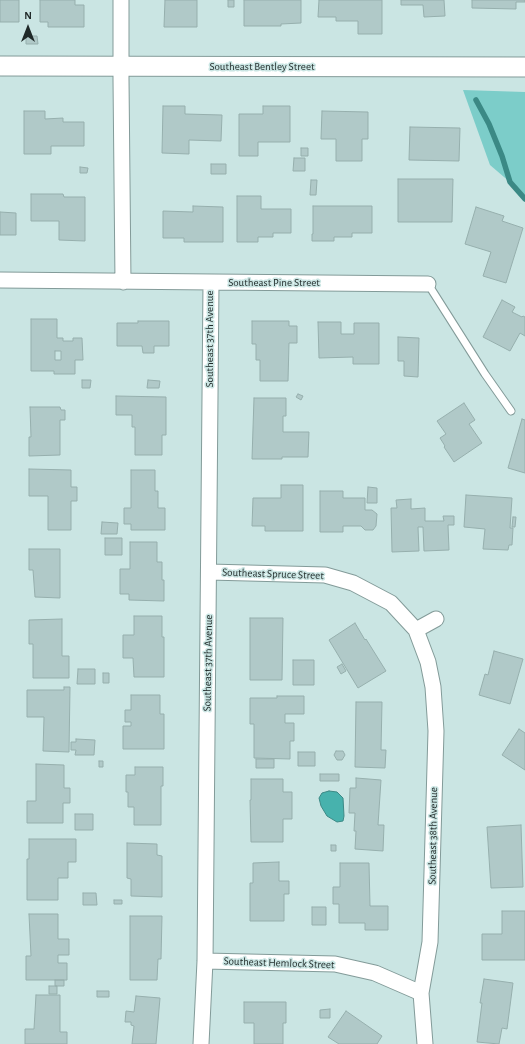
<!DOCTYPE html>
<style>
body{margin:0}
#map{position:relative;width:525px;height:1044px;overflow:hidden;background:#cae5e3;font-family:"Alegreya Sans",sans-serif}
canvas{display:block}
.north{position:absolute;left:8px;top:8px;width:40px;height:40px;-webkit-text-stroke:3px #cae5e3;paint-order:stroke;rotate:0deg;font-size:11px;font-weight:700;line-height:16px;text-align:center;color:#1f2928}
.north::after{content:'';display:block;margin:auto;width:14px;height:18px;background:#1f2928;clip-path:polygon(50% 0,100% 100%,50% 72%,0 100%)}
</style>
<div id="map">
<canvas width="525" height="1044"></canvas>
<div class="north">N</div>
</div>
<script>
const context = document.querySelector('canvas').getContext('2d');
context.lineJoin = 'round';
function fillPath(path, color) { context.fillStyle = color; context.fill(path, 'evenodd'); }
const toPath = rows => new Path2D(rows.map(r => 'M' + r).join(''));
function stroke(path, color, width, dash) { context.strokeStyle = color; context.lineWidth = width; context.lineCap = dash ? 'butt' : 'round'; context.setLineDash(dash || []); context.stroke(path); }
function drawText(font, color, halo, rows, align = 'center') {
  context.font = font + ' "Alegreya Sans",sans-serif'; context.lineWidth = 3; context.setLineDash([]); context.textBaseline = 'middle'; context.strokeStyle = halo; context.fillStyle = color; for (const [text, x, y, turn = 0] of rows) {
    context.save(); context.translate(x, y); context.rotate((+turn || 0) * Math.PI / 180); context.textAlign = isNaN(turn) ? turn : align; if (halo) context.strokeText(text, 0, 0); context.fillText(text, 0, 0); context.restore();
  }
}
const green = toPath([
 [463,90,525,92,525,195,490,165]
]);
const water = toPath([
 [329,791,337,792,343,798,344,816,343,821,337,822,327,816,321,806,319,798,322,793,329,791]
]);
const stream = toPath([
 [476,100,489,124,502,156,510,182,525,199]
]);
const building = toPath([
 [0,0,19,0,19,22,0,22,0,0],
 [40,0,75,0,75,5,84,5,84,27,48,27,48,22,40,22,40,0],
 [165,0,197,0,197,27,164,27,165,0],
 [228,0,234,0,234,7,228,7,228,0],
 [244,0,301,0,301,23,281,24,281,26,244,26,244,0],
 [319,0,382,0,382,34,358,34,358,21,336,21,336,17,318,17,319,0],
 [401,0,444,0,445,16,424,17,423,5,401,5,401,0],
 [472,0,525,0,525,2,516,2,516,9,472,8,472,0],
 [26,36,37,36,38,44,26,44,26,36],
 [163,106,185,106,185,114,222,115,221,141,189,140,189,154,162,153,163,106],
 [263,106,290,106,290,142,258,142,258,156,239,156,239,114,263,114,263,106],
 [24,111,45,111,45,119,63,118,63,122,84,122,84,146,51,146,51,154,24,154,24,111],
 [322,111,368,112,368,139,362,139,362,161,336,161,336,139,321,139,322,111],
 [410,127,460,128,459,161,409,160,410,127],
 [301,148,308,148,308,156,301,156,301,148],
 [294,158,305,158,305,171,293,171,294,158],
 [211,164,226,164,226,174,211,174,211,164],
 [80,167,88,168,87,173,80,173,80,167],
 [398,179,453,179,452,222,398,222,398,179],
 [311,180,317,180,316,195,310,195,311,180],
 [31,194,63,194,64,197,85,197,85,241,59,240,59,221,31,221,31,194],
 [237,196,261,196,261,209,291,209,291,233,273,233,273,237,258,237,258,242,237,242,237,196],
 [193,206,223,207,223,242,184,242,184,238,163,238,163,211,193,212,193,206],
 [313,206,372,206,372,233,352,233,352,237,334,237,334,241,312,241,312,234,313,234,313,206],
 [476,207,504,216,502,221,523,228,506,283,483,276,491,252,465,244,476,207],
 [0,212,16,213,16,235,0,235,0,212],
 [502,300,515,307,512,312,522,317,523,316,525,317,525,336,520,333,510,351,483,337,502,300],
 [31,319,57,319,57,338,63,338,63,341,73,341,73,338,82,338,83,360,75,360,75,374,54,374,54,371,31,371,31,319],
 [55,351,61,351,61,360,55,360,55,351],
 [138,321,169,321,169,346,154,346,154,353,143,353,142,346,117,346,117,323,138,323,138,321],
 [252,321,289,321,289,326,297,326,297,343,289,343,288,381,260,381,260,360,256,360,256,344,252,344,252,321],
 [318,322,341,322,341,334,354,334,354,323,379,323,379,364,353,364,353,357,319,358,318,322],
 [398,337,419,338,418,377,404,376,404,361,398,361,398,337],
 [82,380,91,380,90,388,82,388,82,380],
 [148,380,160,381,159,388,147,388,148,380],
 [298,394,303,396,301,400,296,397,298,394],
 [116,396,166,397,166,435,162,435,162,455,135,455,135,427,132,427,132,415,116,415,116,396],
 [254,398,286,398,286,416,283,416,283,432,309,432,308,457,282,457,282,459,252,459,254,398],
 [464,403,475,420,469,424,482,443,454,462,444,447,445,446,440,438,446,434,437,421,464,403],
 [30,407,60,407,61,410,65,410,65,420,60,420,60,455,29,456,29,437,31,437,30,407],
 [522,419,525,420,525,473,508,468,522,419],
 [29,469,71,470,71,487,77,487,77,501,71,501,71,530,48,530,48,496,29,496,29,469],
 [131,470,155,470,155,491,158,491,158,508,165,508,165,530,131,530,131,524,124,524,124,508,131,508,131,470],
 [281,485,303,485,303,531,265,531,265,526,252,526,253,498,281,498,281,485],
 [368,487,377,488,377,503,367,503,368,487],
 [320,491,343,491,343,498,365,498,365,510,372,510,377,514,376,526,373,530,365,530,361,526,343,526,343,532,320,532,320,491],
 [466,495,512,498,510,528,513,528,512,545,509,545,508,550,483,549,485,529,464,527,466,495],
 [411,499,411,509,425,508,425,521,444,521,443,516,454,516,454,525,448,525,449,550,424,551,423,527,418,527,419,551,392,552,391,508,397,508,396,500,411,499],
 [513,517,516,517,515,527,512,527,513,517],
 [102,522,118,523,117,534,101,534,102,522],
 [105,538,122,538,122,555,105,555,105,538],
 [130,542,157,542,157,562,162,562,162,580,164,580,164,601,129,600,129,594,120,594,120,569,130,569,130,542],
 [29,549,60,549,60,598,35,597,33,570,29,570,29,549],
 [134,616,162,616,162,637,164,637,164,677,134,677,133,658,123,658,123,635,134,635,134,616],
 [250,618,283,618,282,680,250,680,250,618],
 [62,619,62,656,69,656,69,678,33,678,33,644,29,644,29,620,62,619],
 [355,623,365,640,366,639,386,671,358,688,329,640,355,623],
 [494,651,523,659,510,704,479,695,485,674,488,675,494,651],
 [293,660,314,660,314,685,293,685,293,660],
 [342,664,346,671,341,674,337,667,342,664],
 [78,669,95,669,95,684,77,684,78,669],
 [103,673,109,673,109,683,103,683,103,673],
 [64,687,70,687,69,752,43,751,44,717,27,717,27,690,64,690,64,687],
 [131,695,160,695,160,714,164,714,164,749,123,749,123,726,131,726,131,722,125,722,125,710,131,710,131,695],
 [277,696,304,696,304,714,285,714,285,723,294,723,294,741,290,741,290,759,254,758,254,724,250,724,250,698,277,698,277,696],
 [356,702,382,702,381,750,386,750,385,768,355,767,356,702],
 [519,729,525,733,525,770,502,755,519,729],
 [76,739,95,740,94,755,75,755,76,750,71,750,71,742,76,742,76,739],
 [336,751,343,751,345,755,342,760,337,760,334,755,336,751],
 [298,752,315,752,315,766,298,766,298,752],
 [256,759,274,759,274,768,256,768,256,759],
 [99,761,103,761,103,767,99,767,99,761],
 [36,764,64,765,64,788,70,788,70,803,63,803,63,823,27,823,27,801,36,801,36,764],
 [135,767,163,767,163,786,161,786,161,825,134,825,134,807,128,807,128,792,126,792,126,775,135,775,135,767],
 [320,774,339,774,339,781,320,781,320,774],
 [356,778,381,780,378,825,384,825,383,851,355,849,356,831,354,831,355,813,349,813,350,788,356,788,356,778],
 [251,779,283,779,283,792,292,792,292,819,283,819,283,842,251,842,250,800,251,800,251,779],
 [75,814,93,814,93,830,75,830,75,814],
 [521,825,523,887,491,888,487,827,521,825],
 [29,839,76,839,76,862,68,862,68,878,58,878,58,900,27,900,27,859,29,859,29,839],
 [127,843,157,844,157,855,162,856,162,897,131,896,131,879,127,878,127,843],
 [331,845,336,845,336,851,331,851,331,845],
 [279,862,279,881,289,881,289,894,284,894,284,921,250,921,250,883,253,883,253,863,279,862],
 [340,863,369,863,370,906,388,906,388,930,365,930,365,923,339,923,339,904,333,904,333,887,340,887,340,863],
 [83,893,96,893,97,905,83,905,83,893],
 [114,900,122,900,122,904,114,904,114,900],
 [312,907,326,907,326,925,312,925,312,907],
 [502,911,525,911,525,960,482,960,482,934,502,934,502,911],
 [29,914,58,914,58,939,69,939,69,955,58,955,58,963,67,963,67,980,26,980,26,956,31,956,29,914],
 [130,916,162,916,161,959,158,959,157,980,130,980,130,916],
 [484,979,513,983,507,1029,502,1028,499,1044,477,1042,482,1003,480,1003,484,979],
 [55,980,64,980,64,986,55,986,55,980],
 [49,986,57,986,57,994,49,994,49,986],
 [97,991,109,991,109,997,97,997,97,991],
 [36,995,60,995,60,1032,67,1032,67,1044,25,1044,25,1029,34,1029,36,995],
 [136,996,160,998,156,1044,132,1044,134,1026,131,1025,131,1022,125,1022,126,1011,134,1012,136,996],
 [244,1002,286,1002,286,1023,283,1023,283,1044,254,1044,254,1023,244,1023,244,1002],
 [330,1009,330,1018,320,1018,320,1010,330,1009],
 [346,1011,382,1036,377,1044,339,1044,328,1037,346,1011]
]);
const service = toPath([
 [428,284,485,374,511,411]
]);
const minor = toPath([
 [121,0,121,79,123,282],
 [0,280,428,284],
 [209,572,325,575,353,583,391,603,416,630,428,662,433,687,436,731,430,942,421,993,425,1044],
 [416,630,436,619],
 [205,961,335,964,375,973,421,993],
 [201,1044,205,961,211,283]
]);
const tertiary = toPath([
 [0,66,525,67]
]);
const streetNames = [
 ["Southeast Bentley Street",262,67],
 ["Southeast Pine Street",274,283],
 ["Southeast 37th Avenue",210,339,-90],
 ["Southeast Spruce Street",273,574,2],
 ["Southeast 37th Avenue",208,663,-89],
 ["Southeast 38th Avenue",433,836,-89],
 ["Southeast Hemlock Street",279,963,2]
];
fillPath(green, '#7ccdc9');
fillPath(water, '#47b2ad');
stroke(water, '#3b8985', 1);
stroke(stream, '#3b8985', 5.5);
fillPath(building, '#b0c9c8');
stroke(building, '#96afad', 1);
stroke(service, '#839b99', 9);
stroke(minor, '#839b99', 17);
stroke(tertiary, '#839b99', 21);
stroke(service, '#fff', 7);
stroke(minor, '#fff', 15);
stroke(tertiary, '#fff', 19);
drawText('11px', '#1f2928', '#cae5e3', streetNames);
</script>
